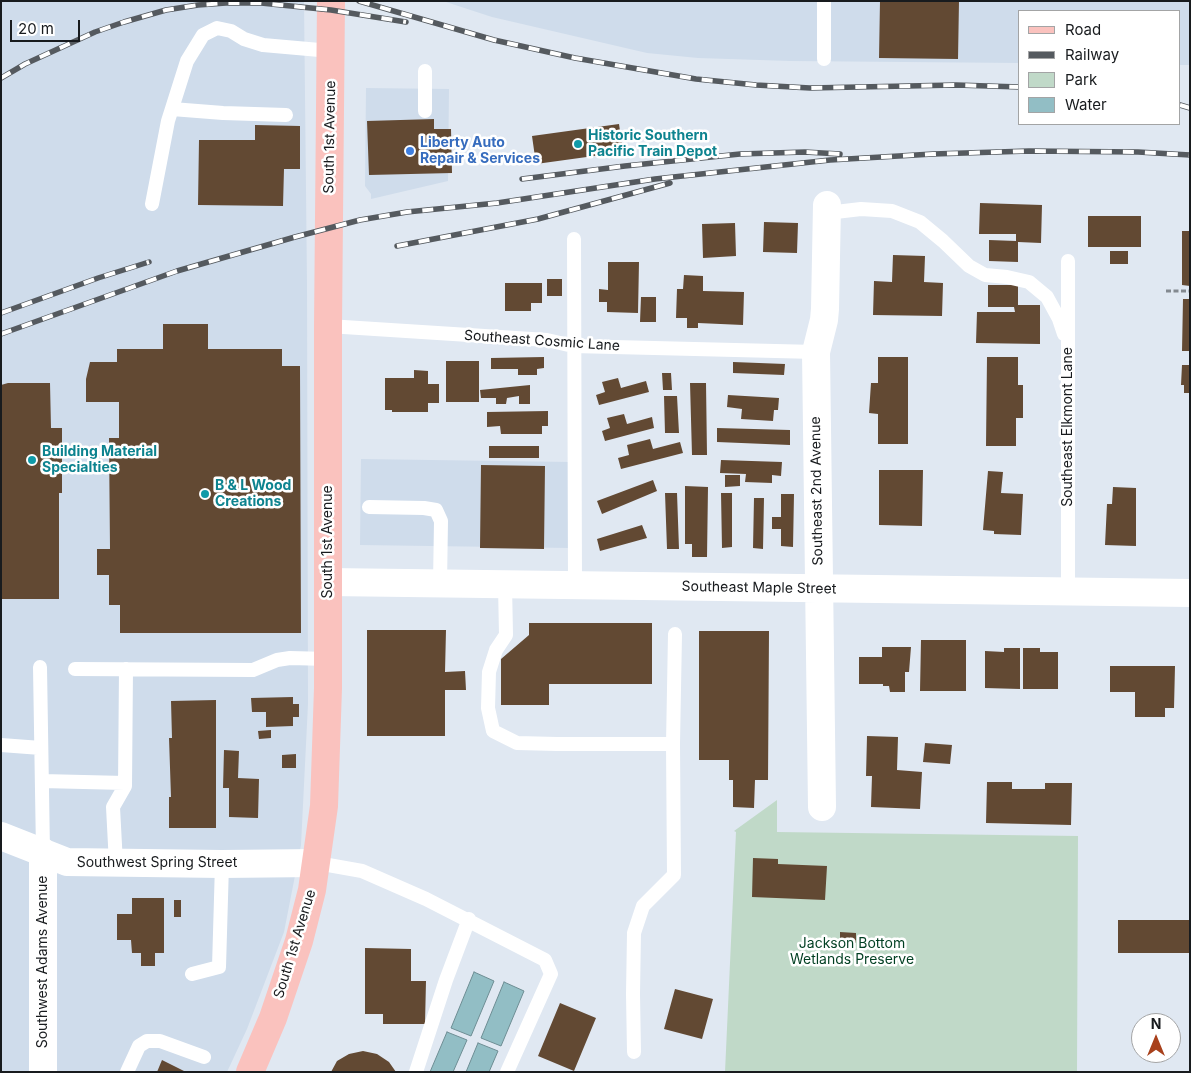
<!DOCTYPE html>
<style>
body{margin:0}
#map{position:relative;width:1191px;height:1073px;overflow:hidden;background:#e0e8f2;font-family:Inter,sans-serif}
canvas{display:block}
.frame{position:absolute;inset:0;border:2px solid #181b1e;pointer-events:none}
.legend{position:absolute;left:1018px;top:10px;width:162px;height:115px;box-sizing:border-box;background:#fff;border:1px solid #a3a4a5;margin:0;padding:6px 9px;list-style:none;font-size:15px;color:#181b1e}
.legend li{display:flex;align-items:center;gap:10px;height:25px}
.legend b{width:25px;border:1px solid #a3a4a5}
.north{position:absolute;left:1131px;top:1013px;width:50px;height:50px;box-sizing:border-box;background:#fff;border:1px solid #a3a4a5;border-radius:50%;rotate:0deg;font-size:14px;font-weight:700;line-height:20px;text-align:center;color:#181b1e}
.north::after{content:'';display:block;margin:auto;width:18px;height:22px;background:#a8411c;clip-path:polygon(50% 0,100% 100%,50% 72%,0 100%)}
.scale{position:absolute;left:10px;top:20px;width:70px;height:22px;box-sizing:border-box;border:2px solid #181b1e;border-top:0;padding-left:6px;font-size:15px;line-height:18px;white-space:nowrap;color:#181b1e;-webkit-text-stroke:4px #fff;paint-order:stroke}
</style>
<div id="map">
<canvas width="1191" height="1073"></canvas>
<div class="frame"></div>
<ul class="legend">
<li><b style="height:6px;background:#fac2be"></b>Road</li>
<li><b style="height:6px;background:#555a5f"></b>Railway</li>
<li><b style="height:14px;background:#c0d9c8"></b>Park</li>
<li><b style="height:14px;background:#92bec5"></b>Water</li>
</ul>
<div class="north">N</div>
<div class="scale">20 m</div>
</div>
<script>
const context = document.querySelector('canvas').getContext('2d');
context.lineJoin = 'round';
function fillPath(path, color) { context.fillStyle = color; context.fill(path, 'evenodd'); }
const toPath = rows => new Path2D(rows.map(r => 'M' + r).join(''));
function stroke(path, color, width, dash) { context.strokeStyle = color; context.lineWidth = width; context.lineCap = dash ? 'butt' : 'round'; context.setLineDash(dash || []); context.stroke(path); }
function drawText(font, color, halo, rows, align = 'center') {
  context.font = font + ' Inter,sans-serif'; context.lineWidth = 5; context.setLineDash([]); context.textBaseline = 'middle'; context.strokeStyle = halo; context.fillStyle = color; for (const [text, x, y, turn = 0] of rows) {
    context.save(); context.translate(x, y); context.rotate((+turn || 0) * Math.PI / 180); context.textAlign = isNaN(turn) ? turn : align; if (halo) context.strokeText(text, 0, 0); context.fillText(text, 0, 0); context.restore();
  }
}
const built = toPath([
 [1,1,304,1,307,284,308,704,301,845,284,932,247,1029,227,1072,1,1072],
 [443,1,1190,1,1190,65,1180,65,1180,11,1020,11,1020,63,790,61,698,58,647,53,492,17],
 [366,88,449,89,448,181,371,199,371,194,365,186],
 [361,459,571,462,570,548,360,545]
]);
const green = toPath([
 [777,800,777,832,1078,836,1077,1072,725,1072,736,832,734,831]
]);
const water = toPath([
 [474,972,494,981,471,1036,451,1028,474,972],
 [504,982,524,991,501,1046,481,1038,504,982],
 [447,1032,467,1040,453,1072,430,1072,447,1032],
 [478,1043,498,1051,489,1072,466,1072,478,1043]
]);
const building = toPath([
 [880,1,959,1,958,59,879,58],
 [434,119,434,129,451,129,452,173,369,175,367,121],
 [619,124,623,152,536,164,532,136],
 [255,125,300,126,300,169,284,169,283,206,198,205,199,140,255,140],
 [980,203,1042,205,1041,243,1018,242,1018,262,989,261,989,240,1016,241,1016,234,979,234],
 [1088,216,1141,216,1141,247,1088,247],
 [764,222,798,223,797,253,763,252],
 [735,223,736,256,703,258,702,224],
 [1182,231,1190,231,1190,286,1182,285],
 [1110,251,1128,251,1128,264,1110,264],
 [893,255,925,256,924,282,943,283,942,316,873,315,874,281,892,282],
 [608,262,639,262,638,313,607,312,607,302,599,302,599,289,608,290],
 [684,275,703,276,703,291,744,292,743,325,698,323,698,328,687,328,687,318,676,318,677,289,683,289],
 [547,279,562,279,562,296,547,296],
 [505,283,542,283,542,303,531,303,531,311,505,311],
 [988,285,1018,285,1018,305,1040,305,1040,344,976,343,977,312,1015,312,1014,307,988,307],
 [641,297,656,297,656,322,640,322],
 [1183,299,1190,299,1190,351,1182,351],
 [163,324,208,324,208,349,282,349,282,366,300,366,301,633,120,633,120,605,109,605,109,575,97,575,97,549,110,549,109,438,119,438,119,402,86,402,86,379,90,362,117,362,117,349,163,349],
 [544,357,544,368,537,369,537,375,518,375,518,369,491,369,491,358],
 [878,357,908,357,908,444,878,444,878,414,869,413,871,383,878,383],
 [987,357,1018,357,1018,385,1023,385,1023,418,1016,418,1016,446,986,446],
 [446,361,479,361,479,402,446,402],
 [733,362,785,364,784,375,733,373],
 [1182,365,1190,365,1190,393,1184,393,1184,385,1181,385],
 [414,370,428,371,428,384,439,384,439,403,428,403,428,412,392,412,392,410,385,410,385,378,414,378],
 [662,373,671,373,672,390,663,390],
 [618,378,621,388,646,381,649,392,599,405,596,395,605,392,602,382],
 [8,383,50,383,51,428,62,428,62,493,59,493,59,599,1,599,1,385],
 [690,383,706,383,707,455,692,455],
 [530,385,530,404,519,404,519,396,507,398,506,404,496,404,496,398,481,398,480,390],
 [728,395,779,398,778,410,774,410,773,421,741,419,742,409,727,407],
 [664,396,677,396,679,433,665,433],
 [548,411,548,426,542,426,542,434,501,434,500,426,487,427,487,412],
 [624,414,627,424,652,417,654,428,605,441,602,431,610,428,607,418],
 [717,428,790,430,790,445,717,442],
 [650,439,653,449,680,442,683,453,621,469,618,458,629,455,627,445],
 [489,446,539,446,539,458,489,458],
 [721,460,782,462,781,476,772,475,772,483,745,482,746,474,720,473],
 [481,465,545,466,544,549,480,548],
 [879,470,923,470,922,526,879,525],
 [988,471,1003,472,1001,493,1023,494,1021,535,994,534,994,531,983,530],
 [725,475,740,475,740,486,725,487],
 [653,480,657,491,602,514,597,501],
 [685,486,708,487,707,557,692,557,692,544,685,544],
 [1113,487,1136,488,1136,546,1105,545,1107,504,1112,504],
 [665,493,677,493,679,549,667,549],
 [721,493,732,493,732,547,722,548],
 [781,494,794,494,793,547,781,546,781,529,772,529,772,517,781,517],
 [754,498,764,498,763,549,753,548],
 [642,525,647,538,600,551,597,539],
 [529,623,652,623,652,684,549,684,549,705,501,705,501,659,529,635],
 [367,630,446,630,445,672,465,671,466,690,445,690,445,736,367,736],
 [699,631,769,631,768,780,755,780,754,808,733,807,733,780,729,780,729,760,699,760],
 [921,640,966,640,966,691,920,691],
 [882,647,911,647,909,672,905,672,905,692,890,692,889,686,883,686,883,684,859,684,859,657,882,657],
 [1004,648,1020,648,1020,689,985,688,985,651,1004,652],
 [1023,648,1040,648,1040,652,1058,652,1058,689,1023,689],
 [1110,666,1175,666,1174,708,1165,708,1165,717,1135,717,1135,692,1110,692],
 [293,697,293,704,299,704,299,717,293,717,293,726,266,727,266,712,252,712,251,698],
 [216,700,216,828,169,828,169,797,171,797,169,738,172,738,171,701],
 [271,730,271,738,259,739,258,731],
 [867,736,898,737,897,770,922,772,920,809,871,807,872,776,866,776],
 [925,743,952,745,950,764,923,762],
 [224,750,239,751,238,778,259,779,258,818,229,817,229,788,223,788],
 [296,754,296,768,282,768,282,755],
 [987,782,1012,782,1012,789,1045,789,1045,783,1072,783,1071,825,986,823],
 [753,858,778,859,778,864,827,866,825,900,752,897],
 [132,898,164,898,164,953,155,953,155,966,141,966,141,953,132,953,131,940,117,940,117,914,132,914],
 [174,900,181,900,181,917,174,917],
 [1118,920,1190,920,1190,953,1118,953],
 [840,932,856,933,856,943,840,941],
 [365,948,411,949,411,981,426,981,425,1024,383,1024,383,1014,365,1014],
 [675,989,713,999,702,1039,664,1029],
 [560,1003,596,1018,574,1071,538,1056],
 [363,1051,377,1054,389,1062,396,1072,331,1072,337,1061,349,1054],
 [162,1060,186,1072,157,1072]
]);
const path = toPath([
 [1166,291,1190,291]
]);
const lane = toPath([
 [824,59,824,1],
 [425,71,425,111],
 [172,109,223,113,286,115],
 [152,204,168,121,187,61,203,35,217,28,231,31,244,39,263,45,331,51],
 [827,213,861,209,892,211,920,222,943,241,969,266,985,275,1007,277,1029,282,1047,297,1059,319,1064,334],
 [574,239,575,587],
 [1068,261,1068,592],
 [328,326,547,340,573,346,816,352],
 [369,507,424,508,436,510,441,521,440,584],
 [505,585,506,635,496,650,489,672,488,708,493,731,517,743,557,744,673,744,675,634],
 [40,667,43,852],
 [75,669,253,670,277,660,290,658,328,659],
 [1,745,41,748],
 [42,781,125,783],
 [317,863,362,871,426,899,545,960,551,974,507,1072],
 [116,864,113,807,125,786,126,669],
 [192,974,219,967,222,864],
 [634,1052,633,994,634,933,643,906,674,875,673,744],
 [127,1072,139,1046,147,1041,160,1041,204,1057],
 [416,1072,446,980,469,919]
]);
const street = toPath([
 [328,582,1190,593],
 [822,807,816,352,824,320,825,309,827,205],
 [1,836,67,862,222,864,317,863],
 [43,852,43,1072]
]);
const primary = toPath([
 [250,1072,273,1018,299,941,312,890,324,806,328,688,328,326,331,1]
]);
const rail = toPath([
 [359,1,494,40,575,58,696,79,756,85,810,88,956,85,1020,87],
 [1,78,25,64,95,32,124,22,166,10,198,5,226,3,261,3,331,10,406,22],
 [1180,105,1190,108],
 [522,179,625,166,740,154,805,152,840,154],
 [397,246,538,219,670,183],
 [1,313,98,278,149,262],
 [1,334,177,271,295,237,360,220,407,212,497,203,655,179,830,160,933,154,1029,151,1138,152,1190,155]
]);
const markers = [
 [578,144,5,"#0f9aa8"],
 [410,151,5,"#3f7fe0"],
 [32,460,5,"#0f9aa8"],
 [205,494,5,"#0f9aa8"]
];
const cultureNames = [
 ["Historic Southern",588,136],
 ["Pacific Train Depot",588,152],
 ["Building Material",42,452],
 ["Specialties",42,468],
 ["B & L Wood",215,486],
 ["Creations",215,502]
];
const streetNames = [
 ["South 1st Avenue",330,137,-89],
 ["Southeast Cosmic Lane",542,341,4],
 ["Southeast Elkmont Lane",1068,427,-90],
 ["Southeast 2nd Avenue",817,491,-91],
 ["South 1st Avenue",328,542,-90],
 ["Southeast Maple Street",759,588,1],
 ["Southwest Spring Street",157,863],
 ["South 1st Avenue",295,944,-73],
 ["Southwest Adams Avenue",43,962,-90]
];
const shopNames = [
 ["Liberty Auto",420,143],
 ["Repair & Services",420,159]
];
const parkNames = [
 ["Jackson Bottom",852,944],
 ["Wetlands Preserve",852,960]
];
fillPath(built, '#cfdceb');
fillPath(green, '#c0d9c8');
fillPath(water, '#92bec5');
stroke(water, '#6d8d93', 1);
fillPath(building, '#624933');
stroke(path, '#838990', 3, [5, 2.5]);
stroke(lane, '#fff', 14);
stroke(street, '#fff', 28);
stroke(primary, '#fac2be', 28);
stroke(rail, '#555a5f', 5.5);
stroke(rail, '#fff', 4, [11]);
for (const [x, y, r, color] of markers) { const dot = new Path2D(); dot.arc(x, y, r, 0, 2 * Math.PI); context.fillStyle = color; context.fill(dot); stroke(dot, '#fff', 2); }
drawText('bold 14px', '#0d838f', '#fff', cultureNames, 'left');
drawText('14px', '#181b1e', '#fff', streetNames);
drawText('bold 14px', '#366cbe', '#fff', shopNames, 'left');
drawText('14px', '#003f22', '#fff', parkNames);
</script>
